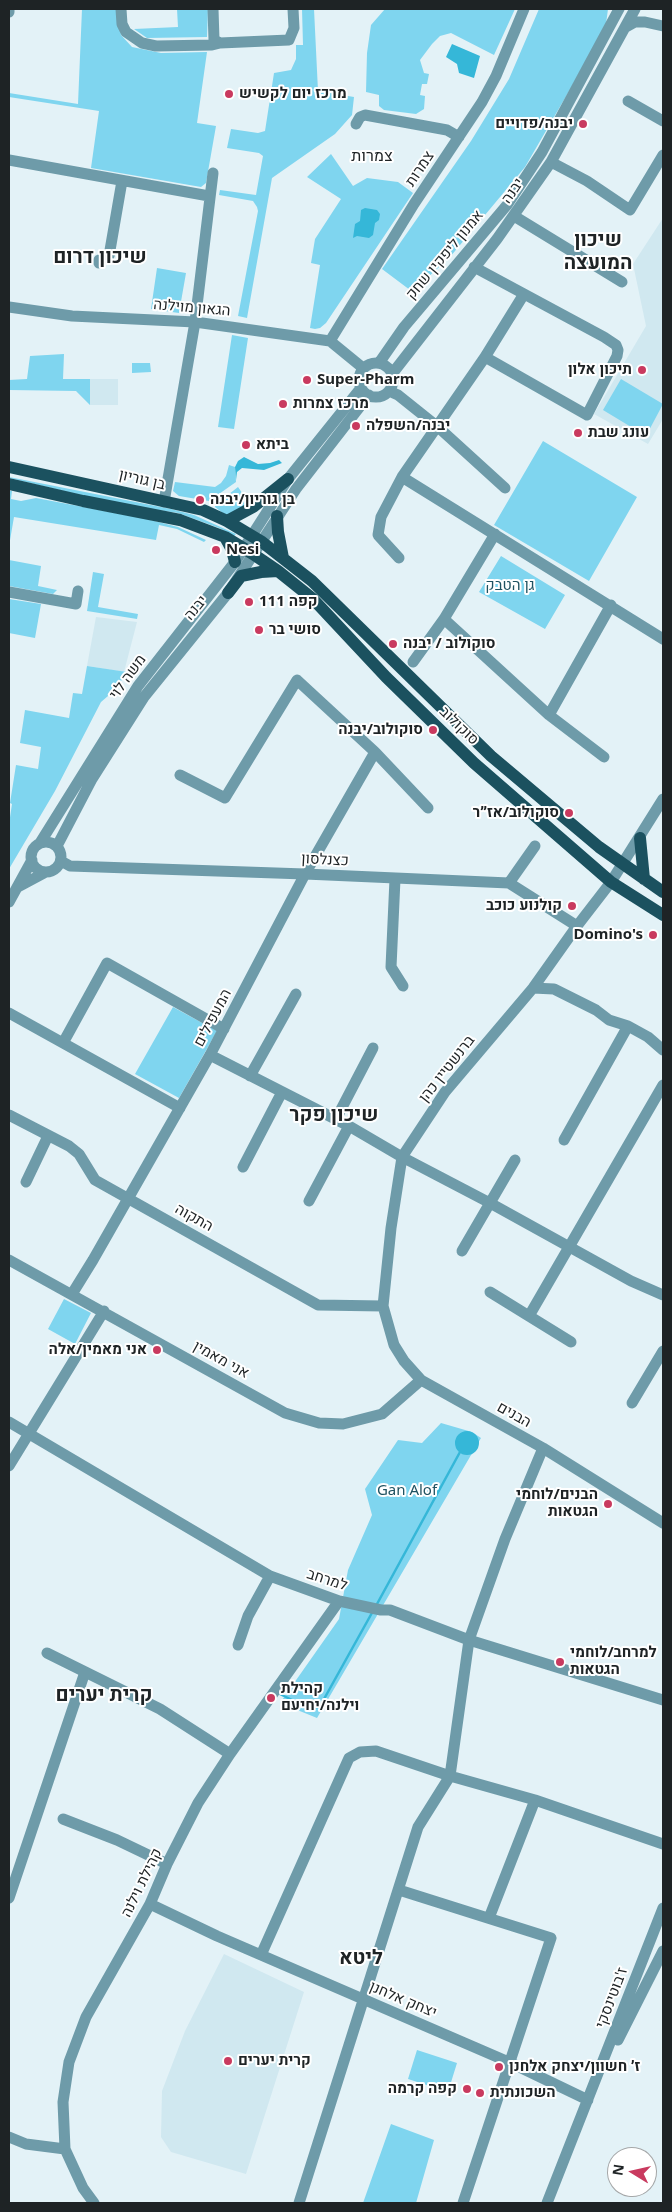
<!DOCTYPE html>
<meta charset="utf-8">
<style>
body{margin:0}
#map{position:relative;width:672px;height:2212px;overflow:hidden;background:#e3f2f7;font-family:"Noto Sans",sans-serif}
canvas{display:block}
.frame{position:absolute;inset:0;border:10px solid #1e2325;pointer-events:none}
.north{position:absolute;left:607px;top:2147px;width:50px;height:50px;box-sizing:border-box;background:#fff;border:1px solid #a5a7a8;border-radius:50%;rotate:279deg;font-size:14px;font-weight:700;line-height:20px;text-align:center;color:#1e2325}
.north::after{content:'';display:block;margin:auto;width:18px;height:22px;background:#c93a5f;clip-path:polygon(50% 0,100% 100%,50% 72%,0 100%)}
</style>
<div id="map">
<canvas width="672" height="2212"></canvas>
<div class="frame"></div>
<div class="north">N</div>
</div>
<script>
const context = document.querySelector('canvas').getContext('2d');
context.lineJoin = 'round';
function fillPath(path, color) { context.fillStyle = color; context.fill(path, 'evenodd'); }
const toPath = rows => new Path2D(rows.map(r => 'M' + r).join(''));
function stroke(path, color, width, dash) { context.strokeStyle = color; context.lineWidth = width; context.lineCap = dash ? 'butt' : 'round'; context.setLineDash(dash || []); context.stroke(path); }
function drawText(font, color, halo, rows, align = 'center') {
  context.font = font + ' "Noto Sans",Heebo,sans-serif'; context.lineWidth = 4; context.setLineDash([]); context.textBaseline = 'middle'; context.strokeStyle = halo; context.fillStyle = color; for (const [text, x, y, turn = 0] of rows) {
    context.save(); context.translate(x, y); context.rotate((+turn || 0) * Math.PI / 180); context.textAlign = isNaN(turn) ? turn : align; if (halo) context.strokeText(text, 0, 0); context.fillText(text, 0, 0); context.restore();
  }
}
const built = toPath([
 [663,218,663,419,648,444,594,414,646,326,633,264],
 [90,379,118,379,118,405,90,405],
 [96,617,137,622,124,672,87,666],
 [224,1954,304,1992,246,2174,171,2152,161,2137,162,2091,185,2031]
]);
const green = toPath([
 [82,9,118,9,121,35,132,47,161,53,207,52,197,123,216,126,206,183,201,187,91,168,99,111,9,97,9,93,78,104],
 [177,9,208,9,207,37,147,38,134,29,178,27],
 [302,9,314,9,318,91,354,97,352,115,335,134,272,178,247,318,238,316,258,211,257,207,253,201,219,195,220,190,256,195,263,156,259,153,227,148,231,129,258,133,265,131,274,73,291,70,296,59,296,45,303,45],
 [385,9,515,9,494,55,451,33,440,36,432,44,420,60,424,73,429,74,427,84,422,84,420,95,425,96,424,109,416,114,384,110,379,106,379,95,366,92,367,53,371,25],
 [539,9,608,9,606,24,572,86,525,167,450,257,426,279,410,290,382,269,471,141,509,79],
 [331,154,353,186,367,178,398,182,413,193,326,323,320,328,315,329,310,328,320,265,311,263,315,239,341,199,307,177],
 [157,268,186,273,179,313,151,309],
 [232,335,248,338,234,429,218,427],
 [64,354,63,379,90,379,90,405,76,391,9,390,9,380,27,379,30,356],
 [132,363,150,363,151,372,132,373],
 [621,379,663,404,646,436,603,410],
 [543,441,637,497,589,581,494,525],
 [229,465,235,467,236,482,209,501,179,496,173,491,175,482,215,487,221,483,226,476],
 [9,477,171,509,194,515,236,534,234,536,219,528,178,513,118,504,9,478],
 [238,487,245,497,251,498,257,496,247,506,230,515,224,514,215,507,215,505],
 [9,491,12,491,11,499,21,501,36,498,147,519,178,527,206,540,204,542,177,529,159,525,156,540,14,517,9,546],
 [501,556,565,595,545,629,479,592],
 [9,560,41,566,38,586,57,590,53,594,9,586],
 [93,572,104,574,98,607,138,614,137,619,87,611],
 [9,599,41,604,35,638,9,633],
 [87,666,127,672,115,690,101,702,55,791,9,869,9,824,12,804,10,803,16,765,38,769,41,747,20,743,25,710,69,718,73,693,82,694],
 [173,1007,217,1031,179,1098,135,1074],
 [64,1299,91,1313,75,1344,48,1329],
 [441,1423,472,1432,481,1438,317,1718,280,1703,339,1619,348,1570,372,1515,365,1489,398,1440,422,1443],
 [417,2050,457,2063,448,2092,408,2079],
 [391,2124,434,2140,416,2203,363,2203]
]);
const water = toPath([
 [452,44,480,56,474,78,459,73,457,64,446,57],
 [365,208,377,210,380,214,379,220,375,223,373,235,369,238,357,236,353,238,355,224,360,221,361,210],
 [244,457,258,464,270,463,279,460,282,463,264,470,242,468,237,472,236,480,235,467,238,461],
 '455 1443a12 12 0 1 1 24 0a12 12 0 1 1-24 0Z'
]);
const stream = toPath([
 [377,1604,460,1452],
 [278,1693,304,1706,319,1708,373,1611]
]);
const minor = toPath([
 [121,9,122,24,126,32,142,43,156,46,212,45,220,43],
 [213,9,214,40,220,43,289,40,294,28,293,9],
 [9,12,9,9],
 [626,27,635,22,645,22,663,26],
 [628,101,663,121],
 [356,124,360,117,365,115,447,130,459,137],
 [9,160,209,196],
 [551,162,587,181,630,210,663,155],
 [514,216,622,282],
 [99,263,99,260,109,256,122,181],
 [474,267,604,337,616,345,618,350,617,356,587,415,485,357],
 [9,307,72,316,195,322,330,341,363,368],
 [330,341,414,204,482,102,496,76,524,9],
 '359 380a17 17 0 1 1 34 0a17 17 0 1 1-34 0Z',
 [379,363,404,327,507,205,542,152,619,9],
 [392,374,497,239,551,162,635,9],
 [389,391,398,395,438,427,505,488],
 [402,477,663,639],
 [164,502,195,322,213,173],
 [399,558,378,535,381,517,402,477,485,357,524,294],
 [9,592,76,604,78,591],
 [444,619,549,715,604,757],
 [413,662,444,619,495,534],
 [549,715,611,605],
 [180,775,225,798,297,680,375,752,428,808],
 [663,799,611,882,577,926,533,988,445,1092,402,1157,391,1228,383,1306,394,1345,404,1361,421,1380,543,1448,663,1523],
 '31 857a15 15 0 1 1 30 0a15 15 0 1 1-30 0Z',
 [40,843,138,686,235,562,288,479,361,388],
 [57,846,92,779,144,697,228,593,296,489,369,395],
 [61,861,70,866,305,874,509,883,577,926],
 [395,879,391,967,403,986],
 [509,883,535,846],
 [18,887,46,872],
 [9,902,32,860],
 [533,988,554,989,596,1010,609,1020,628,1026,648,1037,663,1050],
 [9,1013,180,1108],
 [63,1043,107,963,224,1029],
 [210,1055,349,1126,402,1157,490,1203,631,1281,663,1295],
 [250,1076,296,994],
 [9,1115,69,1146,79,1154,95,1180,318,1305,383,1306],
 [336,1119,373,1048],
 [564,1140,628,1026],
 [243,1167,282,1092],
 [26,1182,48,1136],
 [309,1201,349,1126],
 [462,1251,515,1160],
 [9,1260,285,1413,319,1423,343,1424,382,1414,421,1380],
 [490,1292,571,1342],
 [72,1294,93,1260,210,1055,305,874,375,752],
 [529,1316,663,1085],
 [632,1403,663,1351],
 [9,1422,270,1576,339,1601,381,1610,390,1610,469,1640,663,1700],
 [9,1466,104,1311],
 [238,1645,248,1616,270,1576],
 [47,1653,160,1709,230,1754],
 [63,1819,117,1840,167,1864],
 [399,1890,551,1938,463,2203],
 [9,1898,85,1672],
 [150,1904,217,1936,511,2063,588,2100],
 [489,1918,535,1800],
 [261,1955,349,1758,360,1752,376,1751,450,1776,535,1800,663,1844],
 [618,2040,663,1951],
 [9,2137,26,2144,65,2149],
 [94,2203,83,2188,65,2149,63,2102,69,2062,86,2017,150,1904,167,1864,198,1803,230,1754,339,1601],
 [299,2203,418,1827,450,1776,469,1640,505,1539,543,1448],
 [547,2203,663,1908]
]);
const major = toPath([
 [9,467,203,510,227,521,262,542,312,581,491,756,599,847,663,892],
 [9,484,83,501,180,520,225,537,253,554,278,571,313,599,386,677,474,763,611,882,663,915],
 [277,516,278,532,283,558],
 [227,521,253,507,288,479],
 [226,539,232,550,235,562],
 [228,593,241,576,261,572,278,571],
 [640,838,644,879]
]);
const markers = [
 [229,94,5,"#c93a5f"],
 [583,124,5,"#c93a5f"],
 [642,370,5,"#c93a5f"],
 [307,380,5,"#c93a5f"],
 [283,404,5,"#c93a5f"],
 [356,426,5,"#c93a5f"],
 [578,433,5,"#c93a5f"],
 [246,445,5,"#c93a5f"],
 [200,500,5,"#c93a5f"],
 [216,550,5,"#c93a5f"],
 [249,602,5,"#c93a5f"],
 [259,630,5,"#c93a5f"],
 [393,644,5,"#c93a5f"],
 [433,730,5,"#c93a5f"],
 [569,813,5,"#c93a5f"],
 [572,906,5,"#c93a5f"],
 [653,935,5,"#c93a5f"],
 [157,1350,5,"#c93a5f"],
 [608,1504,5,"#c93a5f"],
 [560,1662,5,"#c93a5f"],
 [271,1698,5,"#c93a5f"],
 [228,2061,5,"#c93a5f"],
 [499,2067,5,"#c93a5f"],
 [467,2089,5,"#c93a5f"],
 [480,2093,5,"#c93a5f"]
];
const poiNames = [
 ["מרכז יום לקשיש",239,94],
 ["יבנה/פדויים",573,124,"right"],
 ["תיכון אלון",632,370,"right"],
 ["Super-Pharm",317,380],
 ["מרכז צמרות",293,404],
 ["יבנה/השפלה",366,426],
 ["עונג שבת",588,433],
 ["ביתא",256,445],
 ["בן גוריון/יבנה",210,500],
 ["Nesi",226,550],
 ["קפה 111",259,602],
 ["סושי בר",269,630],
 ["סוקולוב / יבנה",403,644],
 ["סוקולוב/יבנה",423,730,"right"],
 ["סוקולוב/אז״ר",559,813,"right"],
 ["קולנוע כוכב",562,906,"right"],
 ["Domino's",643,935,"right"],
 ["אני מאמין/אלה",147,1350,"right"],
 ["הבנים/לוחמי",598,1495,"right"],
 ["הגטאות",598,1512,"right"],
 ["למרחב/לוחמי",570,1653],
 ["הגטאות",570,1670],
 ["קהילת",281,1689],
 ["וילנה/יחיעם",281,1706],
 ["קרית יערים",238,2061],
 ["ז׳ חשוון/יצחק אלחנן",509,2067],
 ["קפה קרמה",457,2089,"right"],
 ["השכונתית",490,2093]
];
const streetNames = [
 ["צמרות",420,169,-56],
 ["יבנה",513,191,-55],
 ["אמנון ליפקין שחק",445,255,-50],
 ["הגאון מוילנה",192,308,5],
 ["בן גוריון",142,480,13],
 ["יבנה",196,608,-50],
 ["משה לוי",128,677,-54],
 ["סוקולוב",459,726,44],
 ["כצנלסון",325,860,3],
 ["המעפילים",213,1018,-62],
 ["ברנשטיין כהן",447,1069,-52],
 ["התקוה",194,1218,29],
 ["אני מאמין",221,1360,29],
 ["הבנים",514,1415,29],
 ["למרחב",327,1580,18],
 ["קהילת וילנה",142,1883,-64],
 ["ז'בוטינסקי",612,1998,-69],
 ["יצחק אלחנן",403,2000,23]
];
const parkNames = [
 ["גן הטבק",510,586],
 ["Gan Alof",407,1491]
];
const neighbourhoodNames = [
 ["צמרות",372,156]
];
const districtNames = [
 ["שיכון",598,240],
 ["המועצה",598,263],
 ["שיכון דרום",100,257],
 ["שיכון פקר",334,1115],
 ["קרית יערים",104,1695],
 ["ליטא",361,1958]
];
fillPath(built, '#d0e8f0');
fillPath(green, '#7fd5ef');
fillPath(water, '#35b7d8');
stroke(stream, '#35b7d8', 2.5);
stroke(minor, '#6e9ba9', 11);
stroke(major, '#1b515f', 12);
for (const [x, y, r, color] of markers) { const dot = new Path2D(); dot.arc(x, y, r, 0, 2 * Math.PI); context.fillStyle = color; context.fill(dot); stroke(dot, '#fff', 2); }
drawText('bold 15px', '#1e2325', '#fff', poiNames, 'left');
drawText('15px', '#1e2325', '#fff', streetNames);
drawText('15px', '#1f5261', '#fff', parkNames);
drawText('16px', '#1e2325', '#fff', neighbourhoodNames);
drawText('bold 20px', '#1e2325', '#fff', districtNames);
</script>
